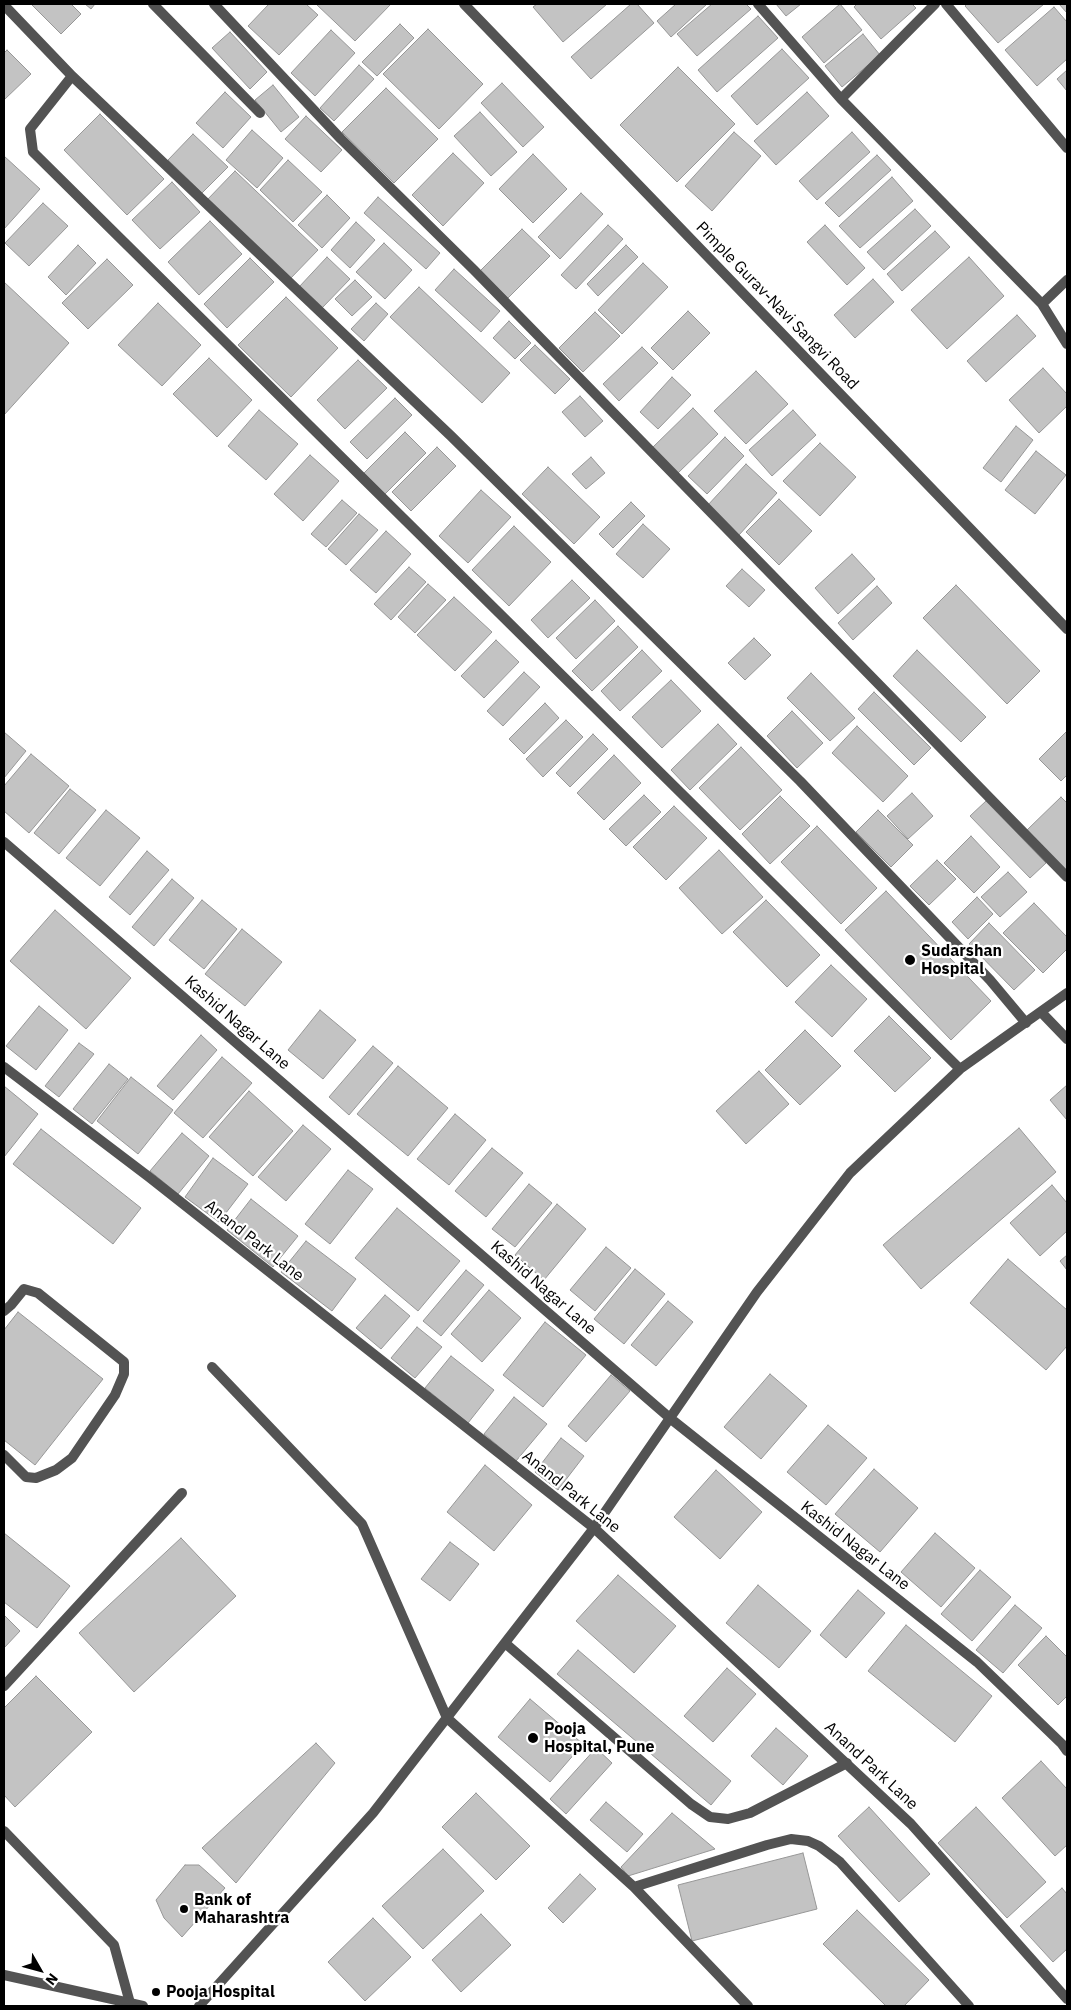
<!DOCTYPE html>
<style>
body{margin:0}
#map{position:relative;width:1071px;height:2010px;overflow:hidden;background:#fff;font-family:"IBM Plex Sans",sans-serif}
canvas{display:block}
.frame{position:absolute;inset:0;border:5px solid #000;pointer-events:none}
.north{position:absolute;left:15px;top:1945px;width:50px;height:50px;-webkit-text-stroke:4px #fff;paint-order:stroke;rotate:128deg;font-size:14px;font-weight:700;line-height:20px;text-align:center;color:#000}
.north::after{content:'';display:block;margin:auto;width:18px;height:22px;background:#000;clip-path:polygon(50% 0,100% 100%,50% 72%,0 100%)}
</style>
<div id="map">
<canvas width="1071" height="2010"></canvas>
<div class="frame"></div>
<div class="north">N</div>
</div>
<script>
const context = document.querySelector('canvas').getContext('2d');
context.lineJoin = 'round';
function fillPath(path, color) { context.fillStyle = color; context.fill(path, 'evenodd'); }
const toPath = rows => new Path2D(rows.map(r => 'M' + r).join(''));
function stroke(path, color, width, dash) { context.strokeStyle = color; context.lineWidth = width; context.lineCap = dash ? 'butt' : 'round'; context.setLineDash(dash || []); context.stroke(path); }
function drawText(font, color, halo, rows, align = 'center') {
  context.font = font + ' "IBM Plex Sans",sans-serif'; context.lineWidth = 4.5; context.setLineDash([]); context.textBaseline = 'middle'; context.strokeStyle = halo; context.fillStyle = color; for (const [text, x, y, turn = 0] of rows) {
    context.save(); context.translate(x, y); context.rotate((+turn || 0) * Math.PI / 180); context.textAlign = isNaN(turn) ? turn : align; if (halo) context.strokeText(text, 0, 0); context.fillText(text, 0, 0); context.restore();
  }
}
const building = toPath([
 [31,4,71,4,81,14,61,34,31,4],
 [85,4,95,4,91,9,85,4],
 [269,4,306,4,318,15,279,55,248,26,269,4],
 [316,4,391,4,355,41,316,4],
 [537,4,607,4,563,42,533,7,537,4],
 [631,4,637,4,654,23,591,79,571,57,631,4],
 [676,4,707,4,671,37,657,21,676,4],
 [712,4,746,4,751,9,697,56,677,34,712,4],
 [776,4,801,4,786,16,776,4],
 [840,4,862,30,824,63,802,37,840,4],
 [857,4,912,4,916,8,881,39,854,7,857,4],
 [967,4,1044,4,998,43,965,6,967,4],
 [1059,4,1067,4,1067,13,1059,4],
 [1054,7,1067,22,1067,59,1037,86,1005,50,1054,7],
 [758,16,778,38,717,92,698,70,758,16],
 [400,24,414,38,377,76,362,62,400,24],
 [428,29,483,84,439,129,383,74,428,29],
 [331,30,355,53,315,96,291,73,331,30],
 [230,32,267,72,250,89,212,48,230,32],
 [863,34,880,55,842,87,825,66,863,34],
 [782,49,809,78,757,125,731,96,782,49],
 [7,50,31,74,4,100,4,53,7,50],
 [359,65,374,79,334,121,320,108,359,65],
 [678,67,735,124,677,182,620,125,678,67],
 [1067,70,1067,91,1057,79,1067,70],
 [502,83,544,127,523,147,481,103,502,83],
 [273,85,299,117,281,132,255,100,273,85],
 [386,88,438,139,394,183,342,132,386,88],
 [225,92,251,117,223,148,196,123,225,92],
 [807,92,829,116,776,165,754,141,807,92],
 [480,112,517,152,491,176,454,136,480,112],
 [100,114,164,179,127,215,64,150,100,114],
 [306,116,342,150,321,172,285,139,306,116],
 [252,130,283,158,257,188,226,160,252,130],
 [734,132,761,156,712,211,685,186,734,132],
 [852,132,870,152,817,200,799,181,852,132],
 [193,134,228,167,202,193,168,160,193,134],
 [453,153,484,183,443,226,412,195,453,153],
 [533,154,567,189,533,223,499,189,533,154],
 [877,155,891,170,839,217,825,203,877,155],
 [4,156,40,189,4,229,4,156],
 [288,160,322,192,293,222,260,190,288,160],
 [235,171,318,250,289,280,206,201,235,171],
 [892,177,913,201,860,248,839,226,892,177],
 [172,182,200,212,160,249,132,220,172,182],
 [581,193,603,214,560,259,538,237,581,193],
 [327,195,350,218,322,248,298,225,327,195],
 [378,197,440,253,426,269,364,213,378,197],
 [43,203,68,226,29,266,5,243,43,203],
 [915,209,931,226,884,270,867,252,915,209],
 [210,221,242,254,199,295,168,262,210,221],
 [356,222,375,240,350,268,331,250,356,222],
 [608,225,623,239,576,289,561,275,608,225],
 [825,225,865,268,847,285,807,242,825,225],
 [522,229,550,256,508,298,480,271,522,229],
 [935,231,950,247,902,291,887,274,935,231],
 [384,243,412,270,385,299,356,272,384,243],
 [78,245,96,263,66,295,48,277,78,245],
 [626,245,638,257,598,296,587,284,626,245],
 [327,257,350,279,322,308,299,287,327,257],
 [969,257,1004,296,947,349,911,310,969,257],
 [250,258,274,282,227,328,204,304,250,258],
 [107,259,133,285,88,329,62,303,107,259],
 [643,263,668,287,622,334,598,310,643,263],
 [454,269,500,311,481,332,435,290,454,269],
 [873,279,894,302,855,338,834,315,873,279],
 [355,280,372,297,352,316,335,299,355,280],
 [4,282,69,343,4,415,4,282],
 [419,287,510,373,482,403,390,317,419,287],
 [286,297,338,348,291,397,238,345,286,297],
 [158,303,201,345,162,386,118,345,158,303],
 [376,303,388,314,364,341,351,329,376,303],
 [688,311,710,333,673,370,651,348,688,311],
 [595,312,620,336,583,372,559,348,595,312],
 [1017,315,1036,336,986,382,967,361,1017,315],
 [509,321,531,343,515,359,493,338,509,321],
 [535,345,570,379,555,394,520,360,535,345],
 [642,347,658,363,619,401,603,384,642,347],
 [209,358,252,400,217,437,173,394,209,358],
 [358,360,387,388,345,429,317,400,358,360],
 [1043,368,1067,394,1067,406,1039,433,1009,400,1043,368],
 [756,371,788,404,746,444,714,411,756,371],
 [672,377,691,395,658,429,640,412,672,377],
 [580,396,603,421,585,437,562,412,580,396],
 [395,398,412,415,367,459,350,442,395,398],
 [693,408,718,434,677,474,652,448,693,408],
 [259,410,298,444,266,480,228,446,259,410],
 [793,410,816,435,772,476,749,450,793,410],
 [1016,426,1033,440,1001,482,983,468,1016,426],
 [405,432,426,453,385,494,364,473,405,432],
 [725,437,744,456,707,494,688,476,725,437],
 [820,443,856,477,820,516,783,481,820,443],
 [437,447,456,466,411,511,392,492,437,447],
 [1036,451,1066,475,1035,514,1005,490,1036,451],
 [310,455,339,481,303,521,274,494,310,455],
 [591,457,605,473,586,489,572,474,591,457],
 [746,464,777,493,739,535,707,506,746,464],
 [548,467,600,517,574,544,522,494,548,467],
 [481,490,511,517,468,563,439,536,481,490],
 [779,499,812,531,779,565,746,532,779,499],
 [342,500,357,513,326,547,311,534,342,500],
 [631,502,645,516,613,548,599,534,631,502],
 [359,514,378,530,346,565,328,549,359,514],
 [643,524,670,549,643,578,616,554,643,524],
 [514,526,551,562,509,606,472,570,514,526],
 [386,531,411,554,376,593,350,570,386,531],
 [852,554,875,579,838,614,815,588,852,554],
 [409,567,426,582,391,620,374,604,409,567],
 [742,569,765,590,749,607,726,586,742,569],
 [572,580,590,598,548,638,531,620,572,580],
 [428,584,446,600,415,633,398,617,428,584],
 [956,585,1040,671,1007,704,923,618,956,585],
 [877,586,892,603,853,640,838,623,877,586],
 [454,597,492,632,455,671,417,635,454,597],
 [595,600,615,621,576,659,556,638,595,600],
 [618,626,638,647,592,691,572,671,618,626],
 [754,638,771,655,745,680,728,663,754,638],
 [496,640,519,662,484,698,461,676,496,640],
 [642,650,662,671,620,711,601,691,642,650],
 [917,650,986,717,961,742,893,676,917,650],
 [524,672,540,687,503,726,487,711,524,672],
 [811,673,855,718,830,741,787,698,811,673],
 [671,680,701,711,662,748,632,717,671,680],
 [874,692,931,748,914,765,858,709,874,692],
 [545,703,559,718,524,754,509,739,545,703],
 [792,711,823,743,797,768,767,736,792,711],
 [566,720,583,737,543,777,526,759,566,720],
 [718,724,737,744,690,790,671,770,718,724],
 [857,726,908,776,883,802,832,753,857,726],
 [1067,731,1067,775,1061,781,1039,759,1067,731],
 [4,732,26,751,4,778,4,732],
 [593,734,608,749,570,787,556,773,593,734],
 [741,747,782,790,740,830,699,788,741,747],
 [31,754,69,786,29,833,4,811,4,786,31,754],
 [614,755,641,783,604,820,577,793,614,755],
 [70,789,96,810,59,854,34,833,70,789],
 [912,793,933,816,908,839,887,816,912,793],
 [644,795,661,812,626,846,609,829,644,795],
 [780,796,810,826,770,864,742,834,780,796],
 [1061,797,1067,803,1067,872,1027,830,1061,797],
 [986,801,1046,863,1030,878,970,816,986,801],
 [674,806,707,838,666,880,633,847,674,806],
 [106,810,140,838,100,886,66,858,106,810],
 [878,810,913,845,891,867,856,832,878,810],
 [817,826,877,888,841,924,781,862,817,826],
 [971,836,1000,867,974,893,944,863,971,836],
 [719,850,763,897,722,934,679,888,719,850],
 [147,851,169,870,130,915,109,897,147,851],
 [937,860,956,879,929,905,910,886,937,860],
 [1008,872,1027,892,1000,917,981,897,1008,872],
 [172,879,194,898,154,946,132,927,172,879],
 [886,891,991,1001,951,1040,845,930,886,891],
 [977,897,993,914,968,939,952,922,977,897],
 [202,900,237,929,204,969,169,940,202,900],
 [766,900,820,955,787,987,733,932,766,900],
 [1034,903,1067,937,1067,949,1043,973,1003,933,1034,903],
 [55,910,131,978,86,1029,10,961,55,910],
 [989,923,1035,970,1014,990,969,944,989,923],
 [242,929,282,962,245,1006,205,974,242,929],
 [831,965,867,999,832,1037,795,1002,831,965],
 [39,1006,68,1030,36,1070,6,1046,39,1006],
 [320,1010,356,1040,323,1079,288,1050,320,1010],
 [889,1016,931,1058,895,1092,854,1051,889,1016],
 [805,1030,841,1066,800,1105,765,1070,805,1030],
 [201,1035,217,1050,173,1100,157,1086,201,1035],
 [79,1043,94,1054,59,1097,45,1086,79,1043],
 [373,1046,393,1063,349,1115,329,1097,373,1046],
 [222,1057,252,1083,203,1138,174,1113,222,1057],
 [109,1064,128,1079,92,1124,73,1109,109,1064],
 [398,1066,448,1108,408,1156,357,1114,398,1066],
 [759,1071,789,1104,746,1144,716,1111,759,1071],
 [131,1077,173,1110,138,1154,97,1121,131,1077],
 [1067,1085,1067,1120,1050,1100,1067,1085],
 [4,1086,38,1114,4,1157,4,1086],
 [249,1091,293,1131,253,1176,209,1137,249,1091],
 [455,1114,486,1140,449,1185,417,1159,455,1114],
 [303,1125,331,1149,286,1201,258,1177,303,1125],
 [1019,1128,1056,1172,921,1289,883,1245,1019,1128],
 [41,1129,141,1208,113,1244,13,1164,41,1129],
 [182,1133,209,1156,178,1194,150,1171,182,1133],
 [492,1148,523,1173,486,1217,455,1191,492,1148],
 [213,1158,248,1184,219,1222,185,1197,213,1158],
 [348,1170,373,1189,330,1244,305,1224,348,1170],
 [529,1184,552,1203,515,1247,492,1229,529,1184],
 [1052,1185,1067,1203,1067,1231,1040,1256,1010,1223,1052,1185],
 [251,1199,298,1236,273,1267,227,1230,251,1199],
 [557,1204,586,1229,544,1280,515,1255,557,1204],
 [397,1208,460,1261,418,1311,355,1258,397,1208],
 [306,1241,356,1279,332,1311,281,1272,306,1241],
 [606,1247,631,1268,595,1311,570,1290,606,1247],
 [1067,1255,1067,1270,1060,1261,1067,1255],
 [1008,1259,1067,1310,1067,1346,1046,1370,970,1303,1008,1259],
 [635,1269,665,1294,624,1344,594,1319,635,1269],
 [466,1270,484,1285,441,1336,423,1321,466,1270],
 [489,1290,521,1318,482,1362,451,1334,489,1290],
 [385,1295,410,1316,381,1349,356,1328,385,1295],
 [668,1301,693,1322,656,1366,631,1345,668,1301],
 [18,1312,103,1379,35,1465,4,1440,4,1330,18,1312],
 [545,1322,586,1355,543,1407,503,1375,545,1322],
 [417,1327,442,1347,415,1378,391,1358,417,1327],
 [451,1356,494,1390,468,1423,425,1388,451,1356],
 [770,1374,807,1406,761,1459,724,1427,770,1374],
 [611,1375,630,1391,586,1442,568,1426,611,1375],
 [514,1397,547,1424,516,1461,484,1434,514,1397],
 [828,1425,867,1458,826,1505,787,1472,828,1425],
 [561,1438,584,1456,558,1490,535,1472,561,1438],
 [485,1465,532,1505,494,1551,447,1512,485,1465],
 [874,1469,918,1508,880,1552,835,1514,874,1469],
 [716,1470,762,1512,720,1559,674,1517,716,1470],
 [4,1533,70,1586,37,1628,4,1602,4,1533],
 [935,1533,975,1568,941,1607,901,1572,935,1533],
 [181,1538,236,1596,134,1692,79,1633,181,1538],
 [450,1542,479,1564,450,1601,421,1579,450,1542],
 [980,1570,1011,1597,972,1641,941,1614,980,1570],
 [618,1575,676,1626,634,1673,576,1621,618,1575],
 [758,1585,811,1631,779,1668,726,1623,758,1585],
 [858,1590,885,1613,846,1658,820,1635,858,1590],
 [1015,1605,1042,1628,1003,1673,976,1650,1015,1605],
 [4,1615,20,1631,4,1648,4,1615],
 [906,1625,992,1696,955,1742,868,1671,906,1625],
 [1046,1636,1067,1657,1067,1696,1058,1705,1018,1665,1046,1636],
 [578,1650,731,1781,711,1805,557,1674,578,1650],
 [727,1668,756,1694,713,1742,684,1716,727,1668],
 [36,1676,92,1732,15,1807,4,1795,4,1708,36,1676],
 [530,1699,583,1744,550,1782,498,1737,530,1699],
 [776,1728,808,1756,783,1785,751,1756,776,1728],
 [316,1743,335,1763,236,1883,202,1848,316,1743],
 [596,1748,612,1763,566,1814,550,1799,596,1748],
 [1041,1761,1067,1789,1067,1845,1055,1856,1002,1798,1041,1761],
 [476,1793,530,1846,496,1880,442,1827,476,1793],
 [606,1802,643,1834,627,1852,590,1820,606,1802],
 [869,1807,930,1874,899,1902,838,1836,869,1807],
 [976,1807,1046,1882,1007,1918,938,1843,976,1807],
 [672,1813,715,1849,628,1876,621,1867,672,1813],
 [443,1849,484,1891,423,1949,382,1906,443,1849],
 [803,1853,817,1909,692,1941,678,1885,803,1853],
 [185,1865,199,1865,225,1888,182,1937,164,1918,156,1900,185,1865],
 [580,1874,596,1889,563,1923,548,1908,580,1874],
 [1062,1888,1067,1894,1067,1949,1053,1962,1020,1926,1062,1888],
 [857,1910,929,1980,904,2006,886,2006,823,1944,857,1910],
 [481,1914,511,1945,461,1992,432,1960,481,1914],
 [373,1918,411,1957,365,2001,328,1962,373,1918]
]);
const minor = toPath([
 [153,4,260,113],
 [214,4,341,139,474,270,1067,877],
 [758,4,841,99,1042,304,1067,344],
 [946,4,1067,148],
 [4,5,72,76,30,129,33,152,960,1069],
 [72,76,451,436,722,704,800,781,990,980,1026,1023],
 [841,99,935,4],
 [1042,304,1067,280],
 [4,842,671,1419,977,1662,1062,1744,1067,1751],
 [1041,1012,1067,1039],
 [4,1067,149,1177,594,1528,911,1824,1067,1999],
 [4,1311,11,1305,24,1289,38,1293,124,1362,124,1374,115,1395,72,1458,56,1470,36,1478,26,1477,4,1455],
 [212,1367,362,1524,447,1718,634,1887,767,1845,791,1839,808,1841,819,1846,840,1862,969,2006],
 [505,1643,691,1804,710,1817,728,1819,750,1813,847,1763],
 [4,1686,182,1493],
 [4,1831,114,1945,130,2003],
 [634,1887,748,2006],
 [199,2006,373,1813,594,1528,757,1292,850,1173,960,1069,1067,993]
]);
const tertiary = toPath([
 [464,4,1067,629],
 [4,1975,143,2006]
]);
const markers = [
 [910,960,6,"#000"],
 [533,1738,6,"#000"],
 [184,1909,5,"#000"],
 [156,1992,5,"#000"]
];
const streetNames = [
 ["Pimple Gurav-Navi Sangvi Road",777,306,46],
 ["Kashid Nagar Lane",237,1023,41],
 ["Anand Park Lane",254,1241,38],
 ["Kashid Nagar Lane",543,1288,41],
 ["Anand Park Lane",571,1492,39],
 ["Kashid Nagar Lane",855,1546,38],
 ["Anand Park Lane",871,1766,43]
];
const poiNames = [
 ["Sudarshan",921,951],
 ["Hospital",921,969],
 ["Pooja",544,1729],
 ["Hospital, Pune",544,1747],
 ["Bank of",194,1900],
 ["Maharashtra",194,1918],
 ["Pooja Hospital",166,1992]
];
fillPath(building, '#c3c3c3');
stroke(building, '#979797', 1);
stroke(minor, '#535353', 10);
stroke(tertiary, '#535353', 10);
for (const [x, y, r, color] of markers) { const dot = new Path2D(); dot.arc(x, y, r, 0, 2 * Math.PI); context.fillStyle = color; context.fill(dot); stroke(dot, '#fff', 2); }
drawText('16px', '#000', '#fff', streetNames);
drawText('bold 16px', '#000', '#fff', poiNames, 'left');
</script>
